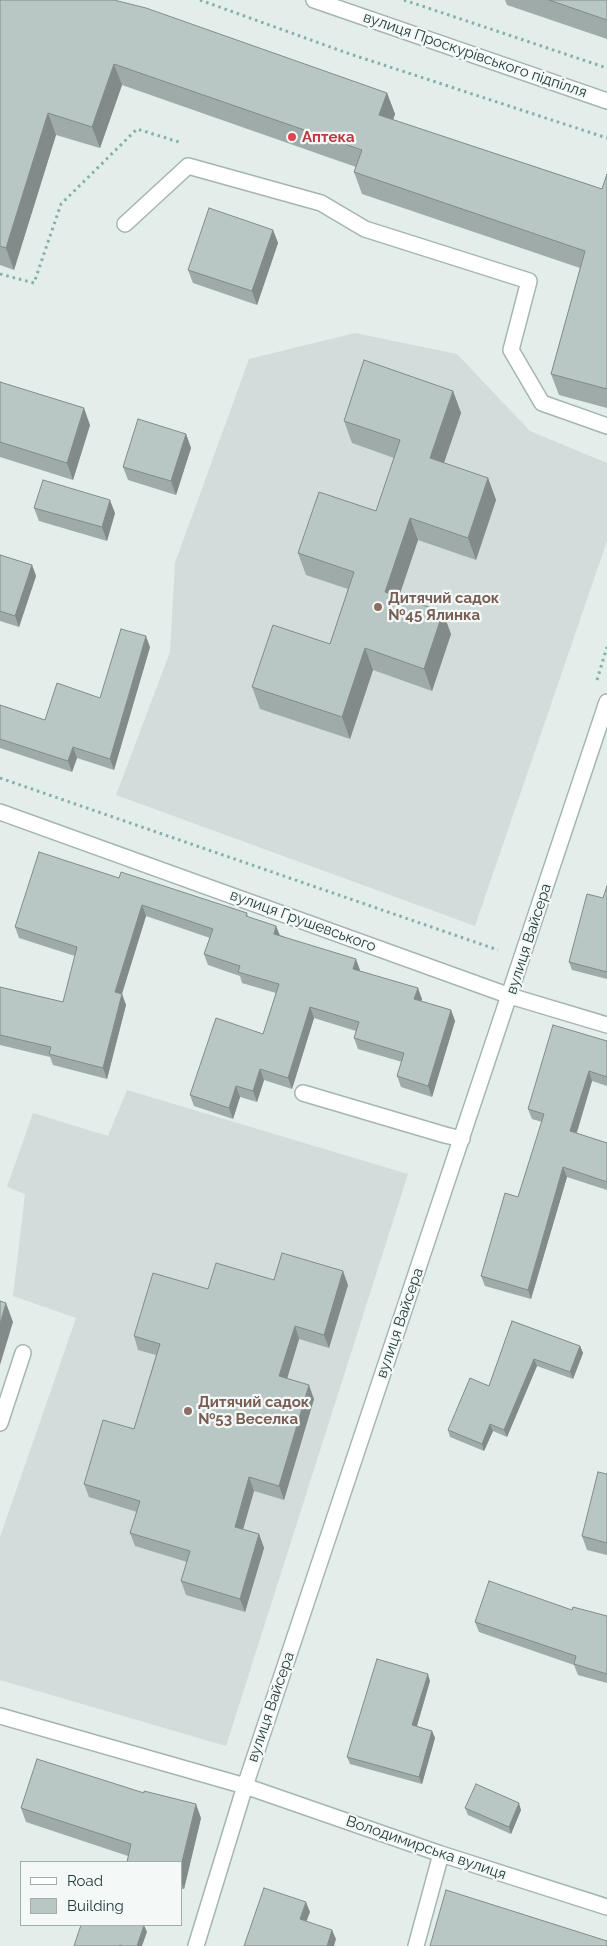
<!DOCTYPE html>
<meta charset="utf-8">
<style>
body{margin:0}
#map{position:relative;width:607px;height:1946px;overflow:hidden;background:#e3edea;font-family:Raleway,sans-serif}
canvas{display:block}
.legend{position:absolute;left:20px;top:1861px;width:162px;height:65px;box-sizing:border-box;background:#f4f9f8;border:1px solid #a0aead;margin:0;padding:6px 9px;list-style:none;font-size:15px;color:#233d3c}
.legend li{display:flex;align-items:center;gap:10px;height:25px}
.legend b{width:25px;border:1px solid #a0aead}
</style>
<div id="map">
<canvas width="607" height="1946"></canvas>
<ul class="legend">
<li><b style="height:6px;background:#fff"></b>Road</li>
<li><b style="height:14px;background:#b9c7c4"></b>Building</li>
</ul>
</div>
<script>
const context = document.querySelector('canvas').getContext('2d');
context.lineJoin = 'round';
function fillPath(path, color) { context.fillStyle = color; context.fill(path, 'evenodd'); }
const toPath = rows => new Path2D(rows.map(r => 'M' + r).join(''));
function stroke(path, color, width, dash) { context.strokeStyle = color; context.lineWidth = width; context.lineCap = dash ? 'butt' : 'round'; context.setLineDash(dash || []); context.stroke(path); }
function drawText(font, color, halo, rows, align = 'center') {
  context.font = font + ' Raleway,sans-serif'; context.lineWidth = 4.5; context.setLineDash([]); context.textBaseline = 'middle'; context.strokeStyle = halo; context.fillStyle = color; for (const [text, x, y, turn = 0] of rows) {
    context.save(); context.translate(x, y); context.rotate((+turn || 0) * Math.PI / 180); context.textAlign = isNaN(turn) ? turn : align; if (halo) context.strokeText(text, 0, 0); context.fillText(text, 0, 0); context.restore();
  }
}
const built = toPath([
 [355,333,457,354,530,431,607,463,607,541,475,926,116,795,170,652,175,563,249,359],
 [127,1090,408,1174,226,1746,0,1680,0,1537,76,1318,13,1296,25,1194,7,1187,33,1113,108,1136]
]);
const path = toPath([
 [200,0,347,53,607,138],
 [404,0,607,68],
 [0,274,34,283,61,204,137,129,179,142],
 [597,680,607,647],
 [0,778,498,950]
]);
const minor = toPath([
 [314,0,607,101],
 [125,224,188,166,321,203,365,229,529,281,511,350,542,403,607,426],
 [0,812,510,996,607,1025],
 [303,1093,445,1135,462,1139],
 [0,1423,23,1353],
 [0,1716,245,1786,441,1854,607,1907],
 [196,1946,245,1786,607,702],
 [416,1946,441,1854]
]);
const wall = toPath([
 [0,0,387,93,395,114,393,120,602,189,607,174,607,408,559,395,551,374,580,268,362,194,354,172,356,167,122,85,100,148,56,135,14,270,0,265],
 [505,0,607,0,607,39,507,5],
 [273,230,278,243,257,305,193,283,188,270],
 [0,382,90,425,73,480,0,457],
 [453,391,461,413,444,463,488,478,496,500,476,560,418,540,399,597,451,634,432,691,373,670,350,739,260,709,252,687,330,644,348,589,306,575,298,553,376,511,394,458,352,443,344,421],
 [186,434,191,448,176,495,128,480,123,467],
 [34,508,115,513,107,541,39,521],
 [0,555,32,565,36,576,19,627,0,621],
 [150,647,114,770,77,758,72,772,0,748,0,705,45,720,100,698],
 [119,878,247,913,248,917,276,926,280,935,422,999,421,1001,451,1010,455,1021,432,1097,401,1087,397,1076,402,1062,358,1049,354,1038,356,1031,314,1018,292,1089,264,1080,257,1102,240,1097,233,1119,194,1106,190,1095,263,1034,276,993,242,983,240,976,208,965,204,954,210,938,146,916,122,994,126,1005,107,1079,53,1065,50,1057,0,1045,0,987,63,1002,75,956,19,938,15,927],
 [607,886,607,979,572,970,569,962,603,898],
 [607,1041,607,1086,592,1081,577,1133,607,1143,607,1190,567,1177,531,1299,485,1286,481,1276,518,1197,542,1122,532,1119,528,1109],
 [274,1280,348,1285,329,1348,299,1339,287,1378,314,1399,284,1500,254,1491,243,1529,259,1534,264,1548,245,1612,186,1595,181,1581,187,1562,135,1546,130,1533,137,1512,89,1497,84,1484,134,1429,156,1355,138,1350,134,1336,208,1289],
 [512,1321,580,1346,583,1353,573,1379,537,1366,507,1437,493,1431,484,1451,450,1437,448,1430,489,1386],
 [607,1474,607,1555,587,1550,582,1536],
 [572,1610,607,1616,607,1683,578,1675,574,1665,479,1632,475,1622],
 [430,1681,417,1726,432,1731,435,1738,422,1784,350,1764,347,1757],
 [21,1808,201,1818,184,1889,181,1889,181,1862,128,1856,26,1822],
 [465,1808,521,1810,511,1834,468,1815]
]);
const shadedWall = toPath([
 [114,64,122,85,100,148,92,127],
 [387,93,395,114,387,137,379,115],
 [48,113,56,135,14,270,6,248],
 [273,230,278,243,257,305,252,291],
 [453,391,461,413,438,480,430,458],
 [84,408,90,425,73,480,67,463],
 [186,434,191,448,176,495,171,481],
 [488,478,496,500,476,560,468,538],
 [110,500,115,513,107,541,102,527],
 [410,518,418,540,393,614,385,592],
 [32,565,36,576,19,627,15,616],
 [443,612,451,634,432,691,424,669],
 [146,636,150,647,114,770,110,759],
 [365,648,373,670,350,739,342,717],
 [73,747,77,758,72,772,68,761],
 [142,905,146,916,119,1003,115,992],
 [276,926,280,937,274,934],
 [356,959,360,970,357,980,353,969],
 [418,988,422,999,418,1010,414,999],
 [122,994,126,1005,107,1079,103,1068],
 [310,1007,314,1018,292,1089,288,1078],
 [451,1010,455,1021,432,1097,428,1086],
 [260,1069,264,1080,257,1102,253,1091],
 [589,1071,592,1081,574,1141,570,1131],
 [236,1086,240,1097,233,1119,229,1108],
 [563,1167,567,1177,531,1299,528,1290],
 [343,1271,348,1285,329,1348,324,1335],
 [6,1303,13,1322,0,1365,0,1324],
 [295,1326,299,1339,284,1389,279,1376],
 [580,1346,583,1353,573,1379,570,1372],
 [534,1359,537,1366,507,1437,504,1430],
 [309,1385,314,1399,284,1500,279,1486],
 [490,1424,493,1431,484,1451,482,1444],
 [249,1477,254,1491,240,1540,235,1527],
 [259,1534,264,1548,245,1612,240,1599],
 [428,1674,430,1681,415,1732,412,1725],
 [432,1731,435,1738,422,1784,419,1777],
 [519,1803,521,1810,511,1834,509,1827],
 [196,1804,201,1818,184,1889,181,1882,181,1866],
 [306,1902,310,1912,304,1928,300,1919],
 [144,1925,147,1932,142,1946,137,1946],
 [332,1930,336,1939,334,1946,327,1946]
]);
const building = toPath([
 [0,0,114,0,146,8,387,93,379,115,602,189,607,174,607,389,551,374,585,251,354,172,362,150,114,64,92,127,48,113,6,248,0,246,0,0],
 [549,0,607,0,607,20,549,0],
 [209,208,273,230,252,291,188,270,209,208],
 [364,360,453,391,430,458,488,478,468,538,410,518,385,592,443,612,424,669,365,648,342,717,252,687,273,625,330,644,354,572,298,553,319,492,376,511,400,440,344,421,364,360],
 [0,382,84,408,67,463,0,442,0,382],
 [138,419,186,434,171,481,123,467,138,419],
 [43,480,110,500,102,527,34,508,43,480],
 [0,555,32,565,15,616,0,611,0,555],
 [121,629,146,636,110,759,73,747,68,761,0,739,0,705,45,720,57,683,100,698,121,629],
 [39,852,119,878,121,872,247,913,246,916,276,926,274,934,356,959,353,969,418,988,414,999,451,1010,428,1086,397,1076,404,1053,354,1038,359,1022,310,1007,288,1078,260,1069,253,1091,236,1086,229,1108,190,1095,216,1018,263,1034,279,984,238,972,240,966,204,954,213,929,142,905,115,992,122,994,103,1068,49,1054,51,1047,0,1035,0,987,63,1002,77,947,15,927,39,852],
 [607,886,607,972,569,962,587,894,603,898,607,886],
 [553,1025,607,1041,607,1077,589,1071,570,1131,607,1143,607,1182,563,1167,528,1290,481,1276,505,1193,518,1197,544,1114,528,1109,553,1025],
 [282,1253,343,1271,324,1335,295,1326,279,1376,309,1385,279,1486,249,1477,235,1527,259,1534,240,1599,181,1581,190,1551,130,1533,140,1501,84,1484,103,1420,134,1429,160,1344,134,1336,153,1273,208,1289,216,1263,274,1280,282,1253],
 [0,1301,6,1303,0,1324,0,1301],
 [512,1321,580,1346,570,1372,534,1359,504,1430,490,1424,482,1444,448,1430,470,1378,489,1386,512,1321],
 [598,1472,607,1474,607,1543,582,1536,598,1472],
 [489,1581,572,1610,573,1607,607,1616,607,1674,574,1664,576,1656,475,1622,489,1581],
 [377,1659,428,1674,412,1725,432,1731,419,1777,347,1757,377,1659],
 [37,1759,144,1793,144,1791,196,1804,181,1866,181,1862,127,1862,131,1844,21,1808,37,1759],
 [476,1784,519,1803,509,1827,465,1808,476,1784],
 [264,1888,306,1902,300,1919,332,1930,327,1946,244,1946,264,1888],
 [446,1890,607,1941,607,1946,430,1946,446,1890],
 [81,1925,144,1925,137,1946,123,1946,120,1945,120,1946,74,1946,81,1925]
]);
const markers = [
 [292,137,5,"#e0444e"],
 [378,607,5,"#8d6e63"],
 [188,1411,5,"#8d6e63"]
];
const streetNames = [
 ["вулиця Проскурівського підпілля",475,55,19],
 ["вулиця Грушевського",303,921,20],
 ["вулиця Вайсера",529,939,-72],
 ["вулиця Вайсера",400,1323,-71],
 ["вулиця Вайсера",271,1707,-71],
 ["Володимирська вулиця",426,1848,19]
];
const healthNames = [
 ["Аптека",302,137]
];
const educationNames = [
 ["Дитячий садок",388,598],
 ["№45 Ялинка",388,615],
 ["Дитячий садок",198,1402],
 ["№53 Веселка",198,1419]
];
fillPath(built, '#d2dcda');
stroke(minor, '#a6b5b2', 18);
stroke(path, '#85afaa', 3, [2.5, 4]);
stroke(minor, '#fff', 15);
fillPath(wall, '#9faba9');
fillPath(shadedWall, '#828b89');
fillPath(building, '#b9c7c4');
stroke(building, '#828b89', 1);
for (const [x, y, r, color] of markers) { const dot = new Path2D(); dot.arc(x, y, r, 0, 2 * Math.PI); context.fillStyle = color; context.fill(dot); stroke(dot, '#f4f9f8', 2); }
drawText('15px', '#233d3c', '#f4f9f8', streetNames);
drawText('bold 15px', '#be3a42', '#f4f9f8', healthNames, 'left');
drawText('bold 15px', '#785e54', '#f4f9f8', educationNames, 'left');
</script>
